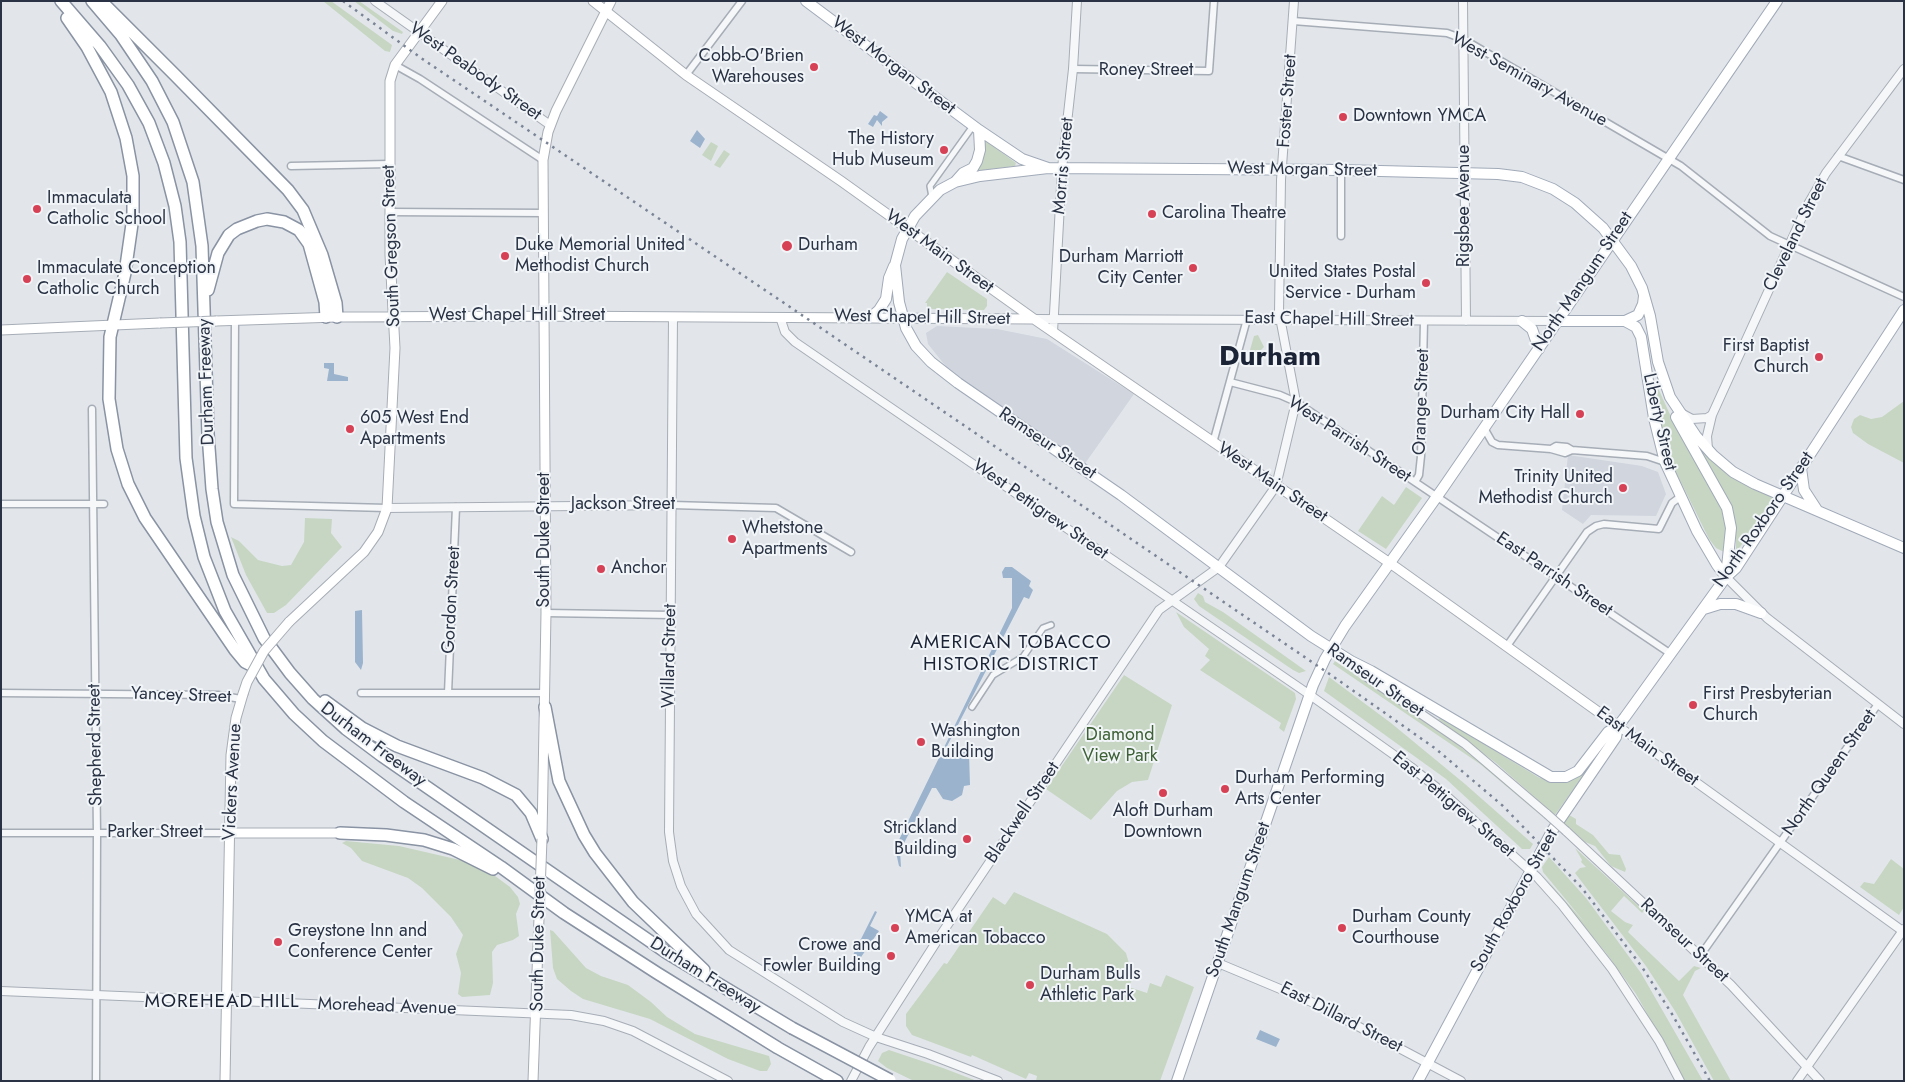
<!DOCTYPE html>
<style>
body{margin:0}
#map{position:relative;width:1905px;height:1082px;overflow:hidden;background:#e2e6eb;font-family:Jost,sans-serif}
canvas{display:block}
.frame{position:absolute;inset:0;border:2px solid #293345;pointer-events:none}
</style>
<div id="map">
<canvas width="1905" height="1082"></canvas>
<div class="frame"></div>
</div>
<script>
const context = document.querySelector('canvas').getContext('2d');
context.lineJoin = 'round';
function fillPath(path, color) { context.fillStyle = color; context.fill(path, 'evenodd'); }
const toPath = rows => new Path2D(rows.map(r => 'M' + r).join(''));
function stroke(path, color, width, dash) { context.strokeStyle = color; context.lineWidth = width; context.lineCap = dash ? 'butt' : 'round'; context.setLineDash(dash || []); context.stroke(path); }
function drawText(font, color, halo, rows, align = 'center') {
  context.font = font + ' Jost,sans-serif'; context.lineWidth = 4; context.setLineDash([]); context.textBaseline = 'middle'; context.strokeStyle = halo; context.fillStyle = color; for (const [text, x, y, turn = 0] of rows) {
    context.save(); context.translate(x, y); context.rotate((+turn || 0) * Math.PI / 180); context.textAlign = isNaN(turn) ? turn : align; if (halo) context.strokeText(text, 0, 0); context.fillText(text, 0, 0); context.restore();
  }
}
const built = toPath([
 [937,326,997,329,1047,339,1134,394,1084,465,948,369,928,344,926,333],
 [1568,455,1642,466,1658,472,1666,494,1656,516,1591,515,1583,524,1562,510]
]);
const green = toPath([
 [323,1,331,1,392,45,390,52,385,51],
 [354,1,359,1,403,32,402,34,393,31],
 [983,139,1016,163,1015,166,976,171],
 [711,142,718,146,711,161,702,155],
 [724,150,730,154,720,168,714,165],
 [947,272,987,299,987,306,984,310,927,309,927,303,925,303],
 [1258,335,1264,347,1259,352,1250,350,1254,336],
 [1654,379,1676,428,1723,511,1726,531,1724,552,1716,548,1709,539,1670,460,1662,433,1652,382],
 [1904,401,1904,463,1868,444,1853,433,1851,427,1854,419,1860,415,1871,419,1882,417],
 [1695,442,1748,485,1773,498,1736,553,1736,530,1730,503],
 [1406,487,1422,498,1386,549,1358,531,1382,496,1394,505],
 [305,518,332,519,331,533,342,547,286,605,274,613,267,613,246,575,231,537,239,541,258,560,282,566,291,565,304,542],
 [1198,593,1203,596,1205,602,1223,612,1306,671,1299,673,1293,670,1199,606,1194,599],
 [1176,612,1295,693,1296,699,1284,732,1279,728,1281,723,1200,670,1210,660,1205,656,1209,649,1184,627],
 [1335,661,1458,745,1490,770,1545,819,1480,764,1333,664],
 [1124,675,1172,705,1148,780,1132,782,1117,791,1091,820,1046,789],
 [1329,677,1391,723,1465,784,1533,844,1530,849,1522,849,1446,779,1324,691],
 [1441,718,1538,777,1554,783,1569,781,1578,777,1610,738,1555,815,1496,763,1438,719],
 [1569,815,1576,819,1576,824,1593,835,1609,854,1620,855,1626,869,1625,872,1611,866,1595,846,1585,842,1564,823],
 [346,841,399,846,460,860,491,873,510,887,518,897,520,904,516,914,519,936,513,940,497,945,492,952,493,983,490,995,462,997,458,994,461,973,456,954,463,935,451,917,422,888,408,878,362,861,351,848,342,843],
 [1575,848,1644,911,1642,913,1640,911,1624,896,1611,911,1625,922,1633,925,1628,932,1679,981,1694,966,1701,968,1695,971,1683,995,1731,1081,1714,1081,1675,1011,1646,966,1575,873,1580,868,1586,867,1581,862,1582,860],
 [1549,857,1586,898,1641,973,1703,1081,1685,1081,1636,994,1606,953,1541,873,1586,924,1543,872,1542,867],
 [1891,859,1904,869,1904,907,1899,915,1860,887,1864,882,1874,884],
 [1014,892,1107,934,1126,953,1133,977,1129,987,1147,993,1150,983,1161,987,1166,975,1194,987,1160,1081,1036,1081,1037,1076,1029,1073,1026,1079,972,1055,971,1057,912,1035,906,1026,906,1014,944,963,947,964,993,897,1005,905],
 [550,930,553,931,586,968,601,976,628,985,651,1002,667,1017,695,1034,769,1056,771,1064,767,1071,760,1071,728,1059,650,1019,583,999,571,991,557,979,553,968],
 [889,1050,943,1068,977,1081,914,1081,887,1068,878,1061,882,1053]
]);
const water = toPath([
 [880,111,888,117,882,122,882,126,877,120,873,127,868,124,874,115,877,116],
 [697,130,705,139,700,148,690,141],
 [324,363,334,363,334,374,348,377,348,381,327,381,329,369,324,368],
 [1005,567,1012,567,1031,581,1029,586,1033,590,1029,599,1024,597,946,748,969,753,970,785,964,786,962,795,952,801,943,799,936,788,932,788,900,851,901,867,899,866,895,848,1012,608,1012,578,1003,578,1002,572],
 [362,610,363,663,361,670,355,662,355,611],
 [875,911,877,912,870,926,879,931,859,960,852,957],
 [1260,1030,1280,1039,1276,1047,1256,1039]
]);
const pedestrian = toPath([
 [932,197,930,186,973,126],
 [972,707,993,675,1023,657,1043,628,1051,625]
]);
const minor = toPath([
 [1293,21,1447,33,1463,39,1681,166,1770,236,1904,297],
 [395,65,420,79,543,160],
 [1073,69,1209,71,1214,1],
 [686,75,742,1],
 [1838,156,1904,180],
 [291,166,389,164],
 [390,212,543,213],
 [1341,236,1341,170],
 [235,320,234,504,387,508],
 [1230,382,1280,395,1296,402,1671,654],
 [92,409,97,833,96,1081],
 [1484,428,1492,442,1498,445,1551,449,1565,453,1572,450,1647,456,1665,462],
 [1213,443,1247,319],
 [1551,449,1556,446,1567,447,1572,450],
 [1415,482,1419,475,1421,456,1424,321],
 [1,504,104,504],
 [672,505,776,508,851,552],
 [546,613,671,615],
 [1507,646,1587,532,1596,526,1604,524,1659,529,1672,503,1680,497],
 [1,693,218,695,241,699],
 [361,693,545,693],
 [448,693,456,507],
 [1,833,229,833],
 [1700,956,1878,704]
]);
const tertiary = toPath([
 [375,1,550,125],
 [1463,1,1466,321],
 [673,317,669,832,673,861,681,886,696,914,729,950,843,1022,876,1037,928,1054,998,1081],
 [780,317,785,332,795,342,1310,695,1411,767,1441,791,1537,877,1562,905,1612,969,1659,1041,1680,1081],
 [1034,319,1557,321],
 [1053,332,1062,168,1073,69,1077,1],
 [1681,413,1692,419,1707,418,1712,415],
 [1708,449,1707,436,1712,415,1807,206,1826,173,1904,69],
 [387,508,672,505],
 [1726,577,1767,618,1904,724],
 [1356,666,1367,677,1465,744,1547,814],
 [1618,726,1904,932],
 [1566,831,1731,985,1820,1081],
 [1218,963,1316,1004,1461,1081],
 [1,991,571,1015,604,1021,633,1031,728,1081],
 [851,1081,869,1047,942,933,1159,610,1219,567,1276,486,1296,402,1279,312,1281,180,1294,1],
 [1797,1081,1904,929]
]);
const secondary = toPath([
 [593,1,686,75,841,181,1034,319,1397,568,1618,726],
 [216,321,337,317,544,316,1034,319],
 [1,330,160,323],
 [289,622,364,552,378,532,387,508,395,348,390,255,390,81,395,65,442,1],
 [229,833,340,833],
 [542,836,546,613,543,160,548,132,556,111,611,1],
 [225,1081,231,755,236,718,243,694],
 [533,1081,539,918]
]);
const primary = toPath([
 [806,1,979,130,1022,159,1048,168,1341,170,1498,174,1522,177,1553,189,1575,203,1603,228,1631,266,1642,288,1650,316,1658,362,1670,397,1696,436,1713,455,1733,472,1755,484,1904,548],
 [1048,168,980,176,955,182,940,190,915,216,902,239,895,265,899,302,906,328,916,346,931,362,958,383,1121,495,1311,636,1351,661,1371,671,1551,777,1566,777,1578,771,1608,732,1618,726,1625,717,1726,577,1736,568,1904,310],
 [955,182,963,173,973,168,977,161,980,150,979,130],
 [871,317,879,310,886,299,889,278,894,266],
 [1522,321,1532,329,1539,349],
 [1557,321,1625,321,1636,327,1641,337,1654,418,1665,462,1697,531,1717,565,1726,577],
 [1625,321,1638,315,1643,304,1644,296],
 [1676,417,1727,508,1731,528,1726,577],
 [1801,468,1804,490,1817,510],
 [1704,609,1720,604,1736,604,1761,613],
 [1177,1081,1313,685,1325,659,1345,626,1443,488,1777,1],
 [1418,1081,1552,831,1616,737,1618,726]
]);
const motorway = toPath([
 [61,1,100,46,128,85,149,123,164,163,175,206,180,242,186,458,194,516,204,557,225,611,264,679,294,714,323,741,404,802,501,867,564,913,657,973,778,1048,837,1081],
 [92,1,121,35,152,81,173,122,193,182,202,246,208,434,212,489,217,522,233,575,264,638,290,673,313,699,346,729,382,756,667,953,792,1028],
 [98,2,103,3,175,75,288,190,303,210,322,255,336,303,337,317],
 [67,18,87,47,111,92,126,138,133,176,133,217,125,273,110,337,109,399,117,449,128,484,145,518,235,650,245,662,253,666],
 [208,290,218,253,229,235,237,229,257,221,267,219,284,222,299,230,309,244,325,302,326,317],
 [325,701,362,728,397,746,483,778,516,795,531,813,542,839],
 [545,707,559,781,584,835,595,853,633,902,704,970],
 [340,833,386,835,424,840,453,849,493,869]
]);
const rail = toPath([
 [343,1,421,58,790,307,1331,675,1436,749,1503,806,1582,888,1642,967,1672,1014,1710,1081]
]);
const tertiaryBridge = toPath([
 [1547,814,1566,831]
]);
const secondaryBridge = toPath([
 [160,323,216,321],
 [243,694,247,682,264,651,289,622],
 [539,918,542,839]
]);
const motorwayBridge = toPath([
 [792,1028,890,1080]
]);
const markers = [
 [814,67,5,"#d74155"],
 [1343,117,5,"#d74155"],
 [944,150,5,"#d74155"],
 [37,209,5,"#d74155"],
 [1152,214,5,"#d74155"],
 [787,246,6,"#d74155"],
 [505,256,5,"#d74155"],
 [1193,268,5,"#d74155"],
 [27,279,5,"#d74155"],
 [1426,283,5,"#d74155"],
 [1819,357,5,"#d74155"],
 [1580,414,5,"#d74155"],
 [350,429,5,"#d74155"],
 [1623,488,5,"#d74155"],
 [732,539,5,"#d74155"],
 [601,569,5,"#d74155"],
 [1693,705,5,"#d74155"],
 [921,742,5,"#d74155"],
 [1225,789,5,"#d74155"],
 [1163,793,5,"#d74155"],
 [967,839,5,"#d74155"],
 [895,928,5,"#d74155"],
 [1342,928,5,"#d74155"],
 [278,942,5,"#d74155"],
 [891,956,5,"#d74155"],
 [1030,985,5,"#d74155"]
];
const poiNames = [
 ["Cobb-O'Brien",804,57,"right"],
 ["Warehouses",804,78,"right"],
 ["Downtown YMCA",1353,117],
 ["The History",934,140,"right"],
 ["Hub Museum",934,161,"right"],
 ["Immaculata",47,199],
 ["Catholic School",47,220],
 ["Carolina Theatre",1162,214],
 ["Duke Memorial United",515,246],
 ["Methodist Church",515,267],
 ["Durham",798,246],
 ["Durham Marriott",1183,258,"right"],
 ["City Center",1183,279,"right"],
 ["Immaculate Conception",37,269],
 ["Catholic Church",37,290],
 ["United States Postal",1416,273,"right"],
 ["Service - Durham",1416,294,"right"],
 ["First Baptist",1809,347,"right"],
 ["Church",1809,368,"right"],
 ["Durham City Hall",1570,414,"right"],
 ["605 West End",360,419],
 ["Apartments",360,440],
 ["Trinity United",1613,478,"right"],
 ["Methodist Church",1613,499,"right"],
 ["Whetstone",742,529],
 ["Apartments",742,550],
 ["Anchor",611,569],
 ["First Presbyterian",1703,695],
 ["Church",1703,716],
 ["Washington",931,732],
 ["Building",931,753],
 ["Durham Performing",1235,779],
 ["Arts Center",1235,800],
 ["Aloft Durham",1163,812,"center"],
 ["Downtown",1163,833,"center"],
 ["Strickland",957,829,"right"],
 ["Building",957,850,"right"],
 ["YMCA at",905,918],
 ["American Tobacco",905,939],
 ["Durham County",1352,918],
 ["Courthouse",1352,939],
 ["Greystone Inn and",288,932],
 ["Conference Center",288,953],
 ["Crowe and",881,946,"right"],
 ["Fowler Building",881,967,"right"],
 ["Durham Bulls",1040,975],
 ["Athletic Park",1040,996]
];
const streetNames = [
 ["West Morgan Street",893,66,37],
 ["Roney Street",1146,71],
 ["West Peabody Street",475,72,35],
 ["West Seminary Avenue",1529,80,29],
 ["Foster Street",1288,101,-86],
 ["Morris Street",1064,166,-85],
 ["West Morgan Street",1302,170,1],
 ["Rigsbee Avenue",1465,206,-90],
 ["Cleveland Street",1796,235,-64],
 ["South Gregson Street",392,246,-92],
 ["West Main Street",939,252,36],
 ["North Mangum Street",1583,282,-56],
 ["West Chapel Hill Street",517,316],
 ["West Chapel Hill Street",922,318,1],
 ["East Chapel Hill Street",1329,320,1],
 ["Durham Freeway",207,382,-92],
 ["Orange Street",1422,402,-88],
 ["Liberty Street",1659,422,77],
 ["West Parrish Street",1349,440,33],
 ["Ramseur Street",1047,444,34],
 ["West Main Street",1272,483,34],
 ["Jackson Street",623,505],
 ["West Pettigrew Street",1040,510,35],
 ["North Roxboro Street",1764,520,-55],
 ["South Duke Street",545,540,-90],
 ["East Parrish Street",1554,575,34],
 ["Gordon Street",452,600,-87],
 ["Willard Street",670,656,-89],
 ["Ramseur Street",1375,681,35],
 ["Yancey Street",181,696,2],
 ["Shepherd Street",96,745,-91],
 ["Durham Freeway",373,745,37],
 ["East Main Street",1647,747,36],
 ["North Queen Street",1830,773,-55],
 ["Vickers Avenue",233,782,-87],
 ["East Pettigrew Street",1453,805,40],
 ["Blackwell Street",1023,813,-56],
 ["Parker Street",155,833],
 ["South Mangum Street",1239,900,-71],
 ["South Roxboro Street",1515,901,-61],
 ["Ramseur Street",1684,941,43],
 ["South Duke Street",539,944,-89],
 ["Durham Freeway",705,976,32],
 ["Morehead Avenue",387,1007,2],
 ["East Dillard Street",1341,1018,27]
];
const parkNames = [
 ["Diamond",1120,736],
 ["View Park",1120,757]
];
const neighbourhoodNames = [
 ["AMERICAN TOBACCO",1011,643],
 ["HISTORIC DISTRICT",1011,665],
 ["MOREHEAD HILL",222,1002]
];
const townNames = [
 ["Durham",1270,358]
];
fillPath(built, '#d0d5de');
fillPath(green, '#c7d6c3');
fillPath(water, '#9bb3cd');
stroke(pedestrian, '#a7adb6', 8);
stroke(minor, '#a7adb6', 9);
stroke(tertiary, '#a7adb6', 10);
stroke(secondary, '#a7adb6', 11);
stroke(primary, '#a1aab8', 12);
stroke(motorway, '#8993a3', 14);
stroke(pedestrian, '#f5f7f9', 5);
stroke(minor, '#f5f7f9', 6);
stroke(tertiary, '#f5f7f9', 8);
stroke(secondary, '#fff', 9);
stroke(primary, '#fff', 10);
stroke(motorway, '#fff', 11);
stroke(rail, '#7a8496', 2.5, [2.5, 5]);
stroke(tertiaryBridge, '#a7adb6', 10, []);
stroke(secondaryBridge, '#a7adb6', 11, []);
stroke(motorwayBridge, '#8993a3', 14, []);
stroke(tertiaryBridge, '#f5f7f9', 8);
stroke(secondaryBridge, '#fff', 9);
stroke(motorwayBridge, '#fff', 11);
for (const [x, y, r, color] of markers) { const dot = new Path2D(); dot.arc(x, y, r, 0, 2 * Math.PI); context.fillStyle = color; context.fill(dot); stroke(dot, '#f2f5f8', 2); }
drawText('18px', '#293345', '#f2f5f8', poiNames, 'left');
drawText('18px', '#293345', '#f2f5f8', streetNames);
drawText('18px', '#3d6135', '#f2f5f8', parkNames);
context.letterSpacing = '1px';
drawText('19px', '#1b2436', '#f2f5f8', neighbourhoodNames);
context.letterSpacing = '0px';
drawText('bold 28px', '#1b2436', '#f2f5f8', townNames);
</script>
